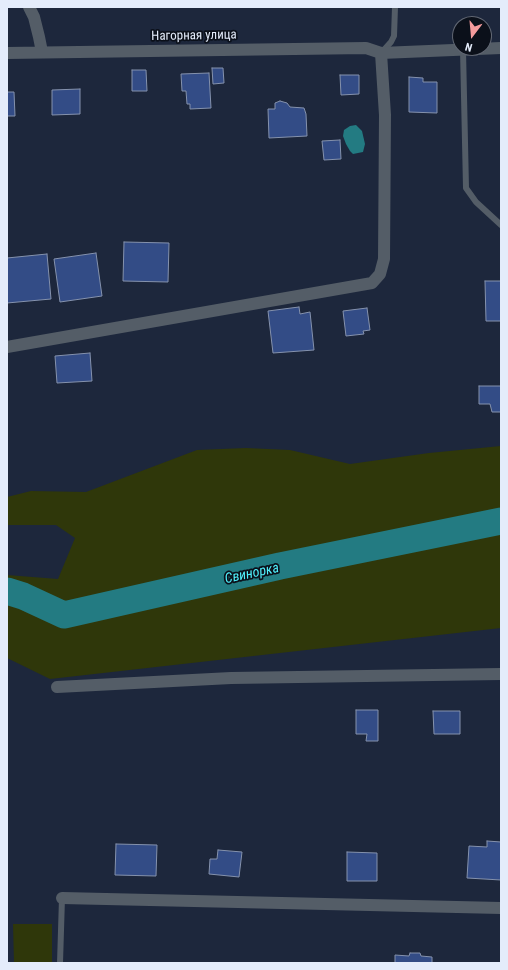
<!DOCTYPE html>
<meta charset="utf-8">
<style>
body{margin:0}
#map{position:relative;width:508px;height:970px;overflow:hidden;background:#1d273c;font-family:"Roboto Condensed",sans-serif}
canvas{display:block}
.frame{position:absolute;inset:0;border:8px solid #e4ecfb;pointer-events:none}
.north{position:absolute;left:452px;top:16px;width:40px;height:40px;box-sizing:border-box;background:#0b101a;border:1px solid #626874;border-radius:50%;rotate:196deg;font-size:11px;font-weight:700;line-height:16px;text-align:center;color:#e4ecfb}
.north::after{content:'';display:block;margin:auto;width:14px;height:18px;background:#f59b9d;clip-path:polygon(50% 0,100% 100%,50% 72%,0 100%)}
</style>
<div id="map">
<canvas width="508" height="970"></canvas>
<div class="frame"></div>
<div class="north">N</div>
</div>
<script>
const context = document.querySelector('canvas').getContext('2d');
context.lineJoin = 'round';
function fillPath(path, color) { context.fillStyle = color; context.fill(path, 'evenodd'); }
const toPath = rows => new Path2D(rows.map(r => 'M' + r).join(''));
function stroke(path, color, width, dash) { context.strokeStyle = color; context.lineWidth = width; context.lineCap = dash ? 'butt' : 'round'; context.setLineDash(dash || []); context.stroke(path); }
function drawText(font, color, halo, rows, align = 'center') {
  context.font = font + ' "Roboto Condensed",sans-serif'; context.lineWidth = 3.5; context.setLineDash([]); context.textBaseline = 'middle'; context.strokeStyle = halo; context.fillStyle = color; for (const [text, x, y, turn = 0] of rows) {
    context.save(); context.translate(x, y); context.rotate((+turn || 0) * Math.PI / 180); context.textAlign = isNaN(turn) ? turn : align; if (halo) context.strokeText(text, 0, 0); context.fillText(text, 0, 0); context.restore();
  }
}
const green = toPath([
 [501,446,501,628,50,679,7,658,7,575,58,579,75,538,56,525,7,525,7,497,31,491,86,492,197,450,246,448,290,450,350,464,429,453],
 [13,924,52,924,52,963,14,963]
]);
const water = toPath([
 [356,125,362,131,365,144,363,152,353,154,350,151,346,144,343,136,344,130,350,126]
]);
const river = toPath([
 [7,591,23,596,64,615,280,566,501,521]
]);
const building = toPath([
 [212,68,223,68,224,83,213,84,212,68],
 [132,70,146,70,147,91,132,91,132,70],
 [209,73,211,108,190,109,190,104,187,104,186,91,182,91,181,74,209,73],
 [340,75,359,75,359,94,341,95,340,75],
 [409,77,423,78,423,82,437,82,437,113,409,112,409,77],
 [80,89,80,114,52,115,52,90,80,89],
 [7,92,14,92,15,116,7,116,7,92],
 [280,101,287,103,290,107,304,108,306,114,307,136,269,138,268,109,275,109,275,103,280,101],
 [340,140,341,159,324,160,322,141,340,140],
 [124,242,169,243,168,282,123,281,124,242],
 [96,253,102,296,60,302,54,259,96,253],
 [47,254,51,299,7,303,7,258,47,254],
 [485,281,501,281,501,321,486,321,485,281],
 [299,307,300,314,310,312,314,350,273,353,268,311,299,307],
 [367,308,370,330,363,331,364,334,346,336,343,311,367,308],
 [90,353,92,381,57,383,55,356,90,353],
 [479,386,501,386,501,412,492,412,490,404,479,404,479,386],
 [356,710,378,710,378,741,366,741,367,734,356,734,356,710],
 [433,711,460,711,460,734,434,734,433,711],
 [487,841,501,842,501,880,467,878,469,846,487,847,487,841],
 [116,844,157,845,156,876,115,875,116,844],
 [218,850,242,852,239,877,209,874,210,859,217,859,218,850],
 [347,852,377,853,377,881,347,881,347,852],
 [410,953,420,953,421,956,432,957,432,963,395,963,395,955,409,956,410,953]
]);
const lane = toPath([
 [463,50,466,188,476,202,501,225],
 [382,52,391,42,394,36,395,7],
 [60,963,62,898]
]);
const street = toPath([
 [29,7,34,17,39,37,42,52],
 [7,53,366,48,381,53,501,48],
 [7,347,372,283,380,274,384,259,385,115,381,53],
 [57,687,231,678,501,674],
 [62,898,501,908]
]);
const streetNames = [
 ["Нагорная улица",194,36,-1]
];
const waterNames = [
 ["Свинорка",252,574,-12]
];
fillPath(green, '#2f370a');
fillPath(water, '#237b82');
stroke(river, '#237b82', 27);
fillPath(building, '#334c86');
stroke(building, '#8592ad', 1);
stroke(lane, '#545d67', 6);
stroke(street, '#545d67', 12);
drawText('13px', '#e4ecfb', '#0b101a', streetNames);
drawText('italic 14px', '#50f1fd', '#0b101a', waterNames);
</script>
